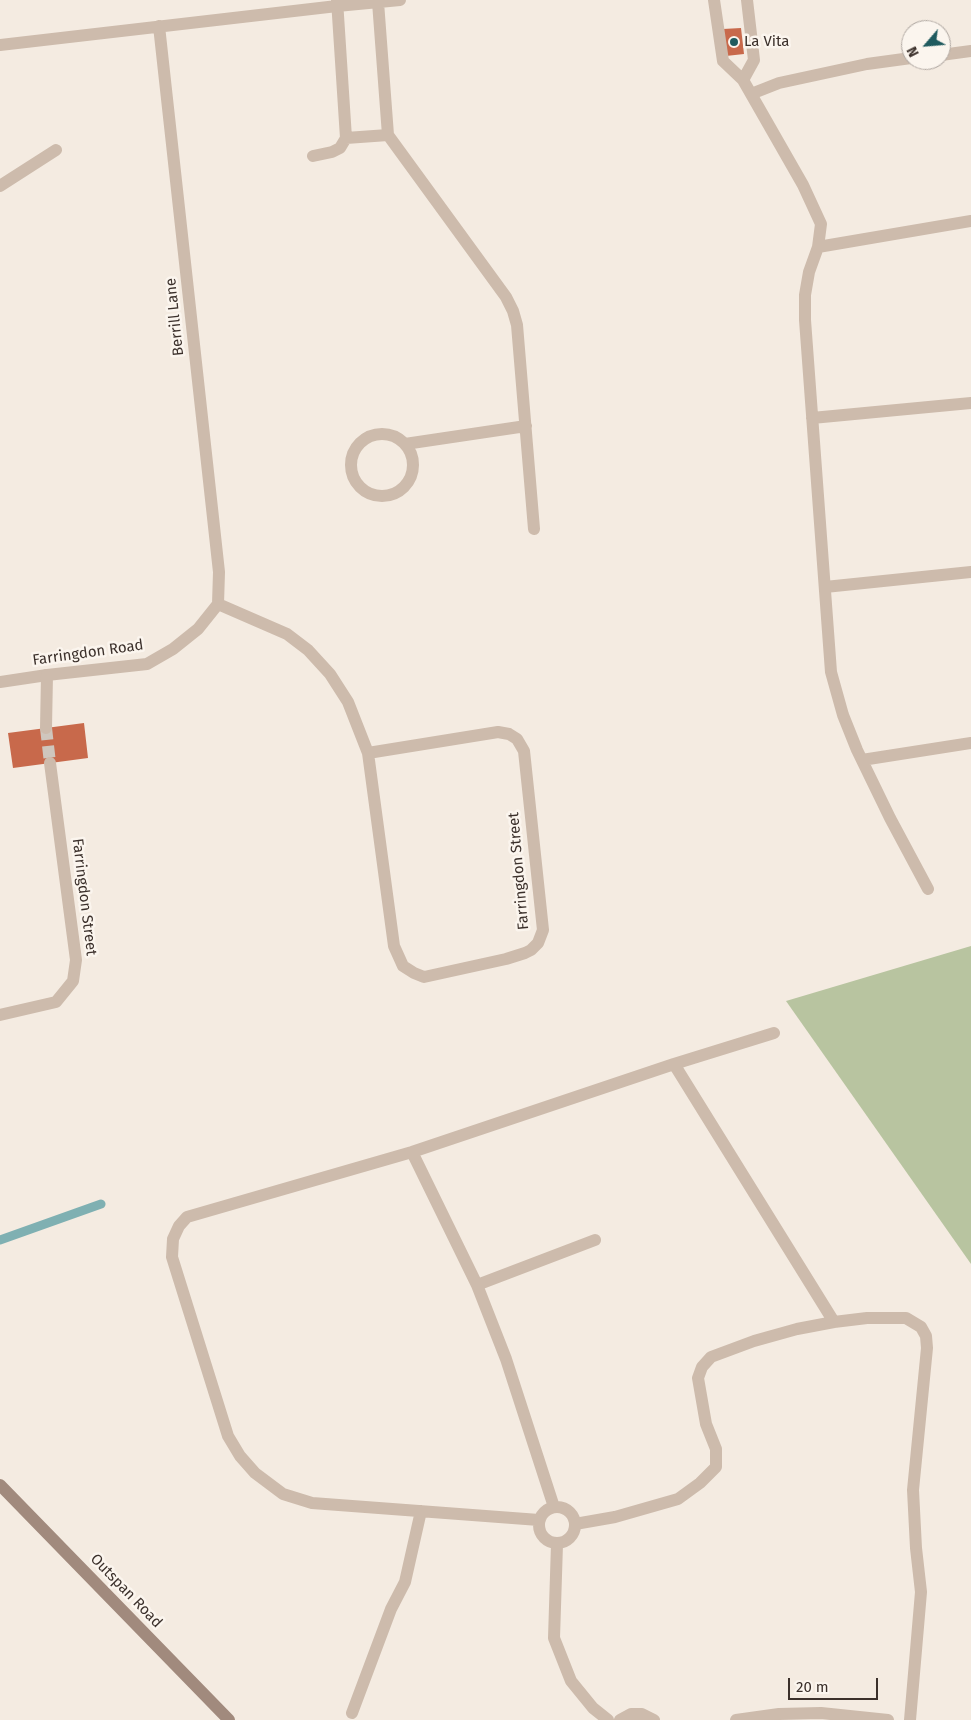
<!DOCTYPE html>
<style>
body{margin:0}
#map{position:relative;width:971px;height:1720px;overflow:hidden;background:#f4ebe1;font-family:"Fira Sans",sans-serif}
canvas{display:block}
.north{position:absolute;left:901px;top:20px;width:50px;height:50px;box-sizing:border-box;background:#fbf5ee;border:1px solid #aea6a0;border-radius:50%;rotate:243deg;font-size:14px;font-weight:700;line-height:20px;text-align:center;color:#3b302b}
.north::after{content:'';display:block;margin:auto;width:18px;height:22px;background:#1f5a5e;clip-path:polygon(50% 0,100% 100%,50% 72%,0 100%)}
.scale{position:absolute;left:788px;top:1678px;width:90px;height:22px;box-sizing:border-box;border:2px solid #3b302b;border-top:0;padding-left:6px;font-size:15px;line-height:18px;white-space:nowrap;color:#3b302b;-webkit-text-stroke:4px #fbf5ee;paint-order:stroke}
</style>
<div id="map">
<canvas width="971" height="1720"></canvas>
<div class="north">N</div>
<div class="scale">20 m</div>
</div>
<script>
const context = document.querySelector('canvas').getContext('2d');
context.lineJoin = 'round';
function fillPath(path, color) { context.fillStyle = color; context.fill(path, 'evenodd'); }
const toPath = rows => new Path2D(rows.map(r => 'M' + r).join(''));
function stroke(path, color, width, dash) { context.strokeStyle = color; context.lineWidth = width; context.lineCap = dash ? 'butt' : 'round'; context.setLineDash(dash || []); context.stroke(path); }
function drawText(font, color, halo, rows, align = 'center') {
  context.font = font + ' "Fira Sans",sans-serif'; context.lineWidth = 5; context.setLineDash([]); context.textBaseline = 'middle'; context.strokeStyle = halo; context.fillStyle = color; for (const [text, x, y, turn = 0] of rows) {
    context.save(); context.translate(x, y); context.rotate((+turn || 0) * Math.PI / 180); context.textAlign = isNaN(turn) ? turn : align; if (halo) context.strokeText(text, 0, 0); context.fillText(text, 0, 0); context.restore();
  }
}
const green = toPath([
 [971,946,971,1264,786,1001]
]);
const stream = toPath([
 [0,1240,101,1204]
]);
const building = toPath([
 [741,28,744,54,726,56,723,29],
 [84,723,88,758,13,768,8,733]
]);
const streetTunnel = toPath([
 [46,728,50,763]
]);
const lane = toPath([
 [0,682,47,675]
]);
const street = toPath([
 [714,0,723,61,743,80,803,185,821,224,818,247,809,272,805,295,805,320,831,672,843,715,857,750,890,818,928,889],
 [378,2,388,135,506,297,513,311,517,325,534,529],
 [159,26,219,572,218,604],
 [0,45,337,6,400,0],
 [941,55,971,51],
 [743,80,754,60,747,0],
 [751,94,779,83,867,64,911,58],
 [346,138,388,135],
 [313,156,332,152,340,148,346,138,337,0],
 [0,186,56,150],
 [818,247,971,221],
 [812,418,971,403],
 '351 465a31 31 0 1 1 62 0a31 31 0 1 1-62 0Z',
 [405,444,526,426],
 [825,587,971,572],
 [218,604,287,634,308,650,330,674,348,702,368,753,394,946,403,966,414,973,424,977,506,959,525,953,531,950,538,943,543,930,524,751,517,739,509,734,498,732,368,753],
 [46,728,47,675,147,664,173,649,198,629,218,604],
 [862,760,971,743],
 [0,1015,56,1002,73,981,76,960,50,763],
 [674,1064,834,1322,867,1318,906,1318,921,1327,926,1336,927,1348,913,1490,916,1548,921,1592,910,1720],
 [412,1152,477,1285,506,1359,554,1507],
 [477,1285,595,1240],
 '539 1525a18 18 0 1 1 36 0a18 18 0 1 1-36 0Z',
 [539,1520,312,1503,283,1494,255,1473,240,1456,228,1436,172,1257,173,1239,179,1226,187,1217,412,1152,674,1064,774,1033],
 [575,1524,615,1517,678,1499,700,1483,716,1467,716,1449,706,1424,698,1378,702,1367,711,1357,754,1341,797,1329,834,1322],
 [557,1544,554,1638,571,1681,593,1708,608,1720],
 [352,1713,391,1609,405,1582,421,1511],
 [620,1720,631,1714,642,1714,654,1720],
 [736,1720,779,1714,821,1713,888,1720]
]);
const secondary = toPath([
 [0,1485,229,1720]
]);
const markers = [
 [734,42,5,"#1f5a5e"]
];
const poiNames = [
 ["La Vita",744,42]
];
const streetNames = [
 ["Berrill Lane",175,317,-96],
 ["Farringdon Road",88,653,-8],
 ["Farringdon Street",519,871,-95],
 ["Farringdon Street",84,897,83],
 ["Outspan Road",126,1591,46]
];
fillPath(green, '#b8c4a0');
stroke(stream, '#7fb0b2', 9);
fillPath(building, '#c8694b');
stroke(streetTunnel, '#cfc6bd', 12, [12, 6]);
stroke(lane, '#cdbbac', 12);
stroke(street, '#cdbbac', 12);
stroke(secondary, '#a18a7d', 12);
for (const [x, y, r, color] of markers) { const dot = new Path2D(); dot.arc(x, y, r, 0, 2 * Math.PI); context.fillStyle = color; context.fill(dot); stroke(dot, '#fbf5ee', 2); }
drawText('15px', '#3b302b', '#fbf5ee', poiNames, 'left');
drawText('15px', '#3b302b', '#fbf5ee', streetNames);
</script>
